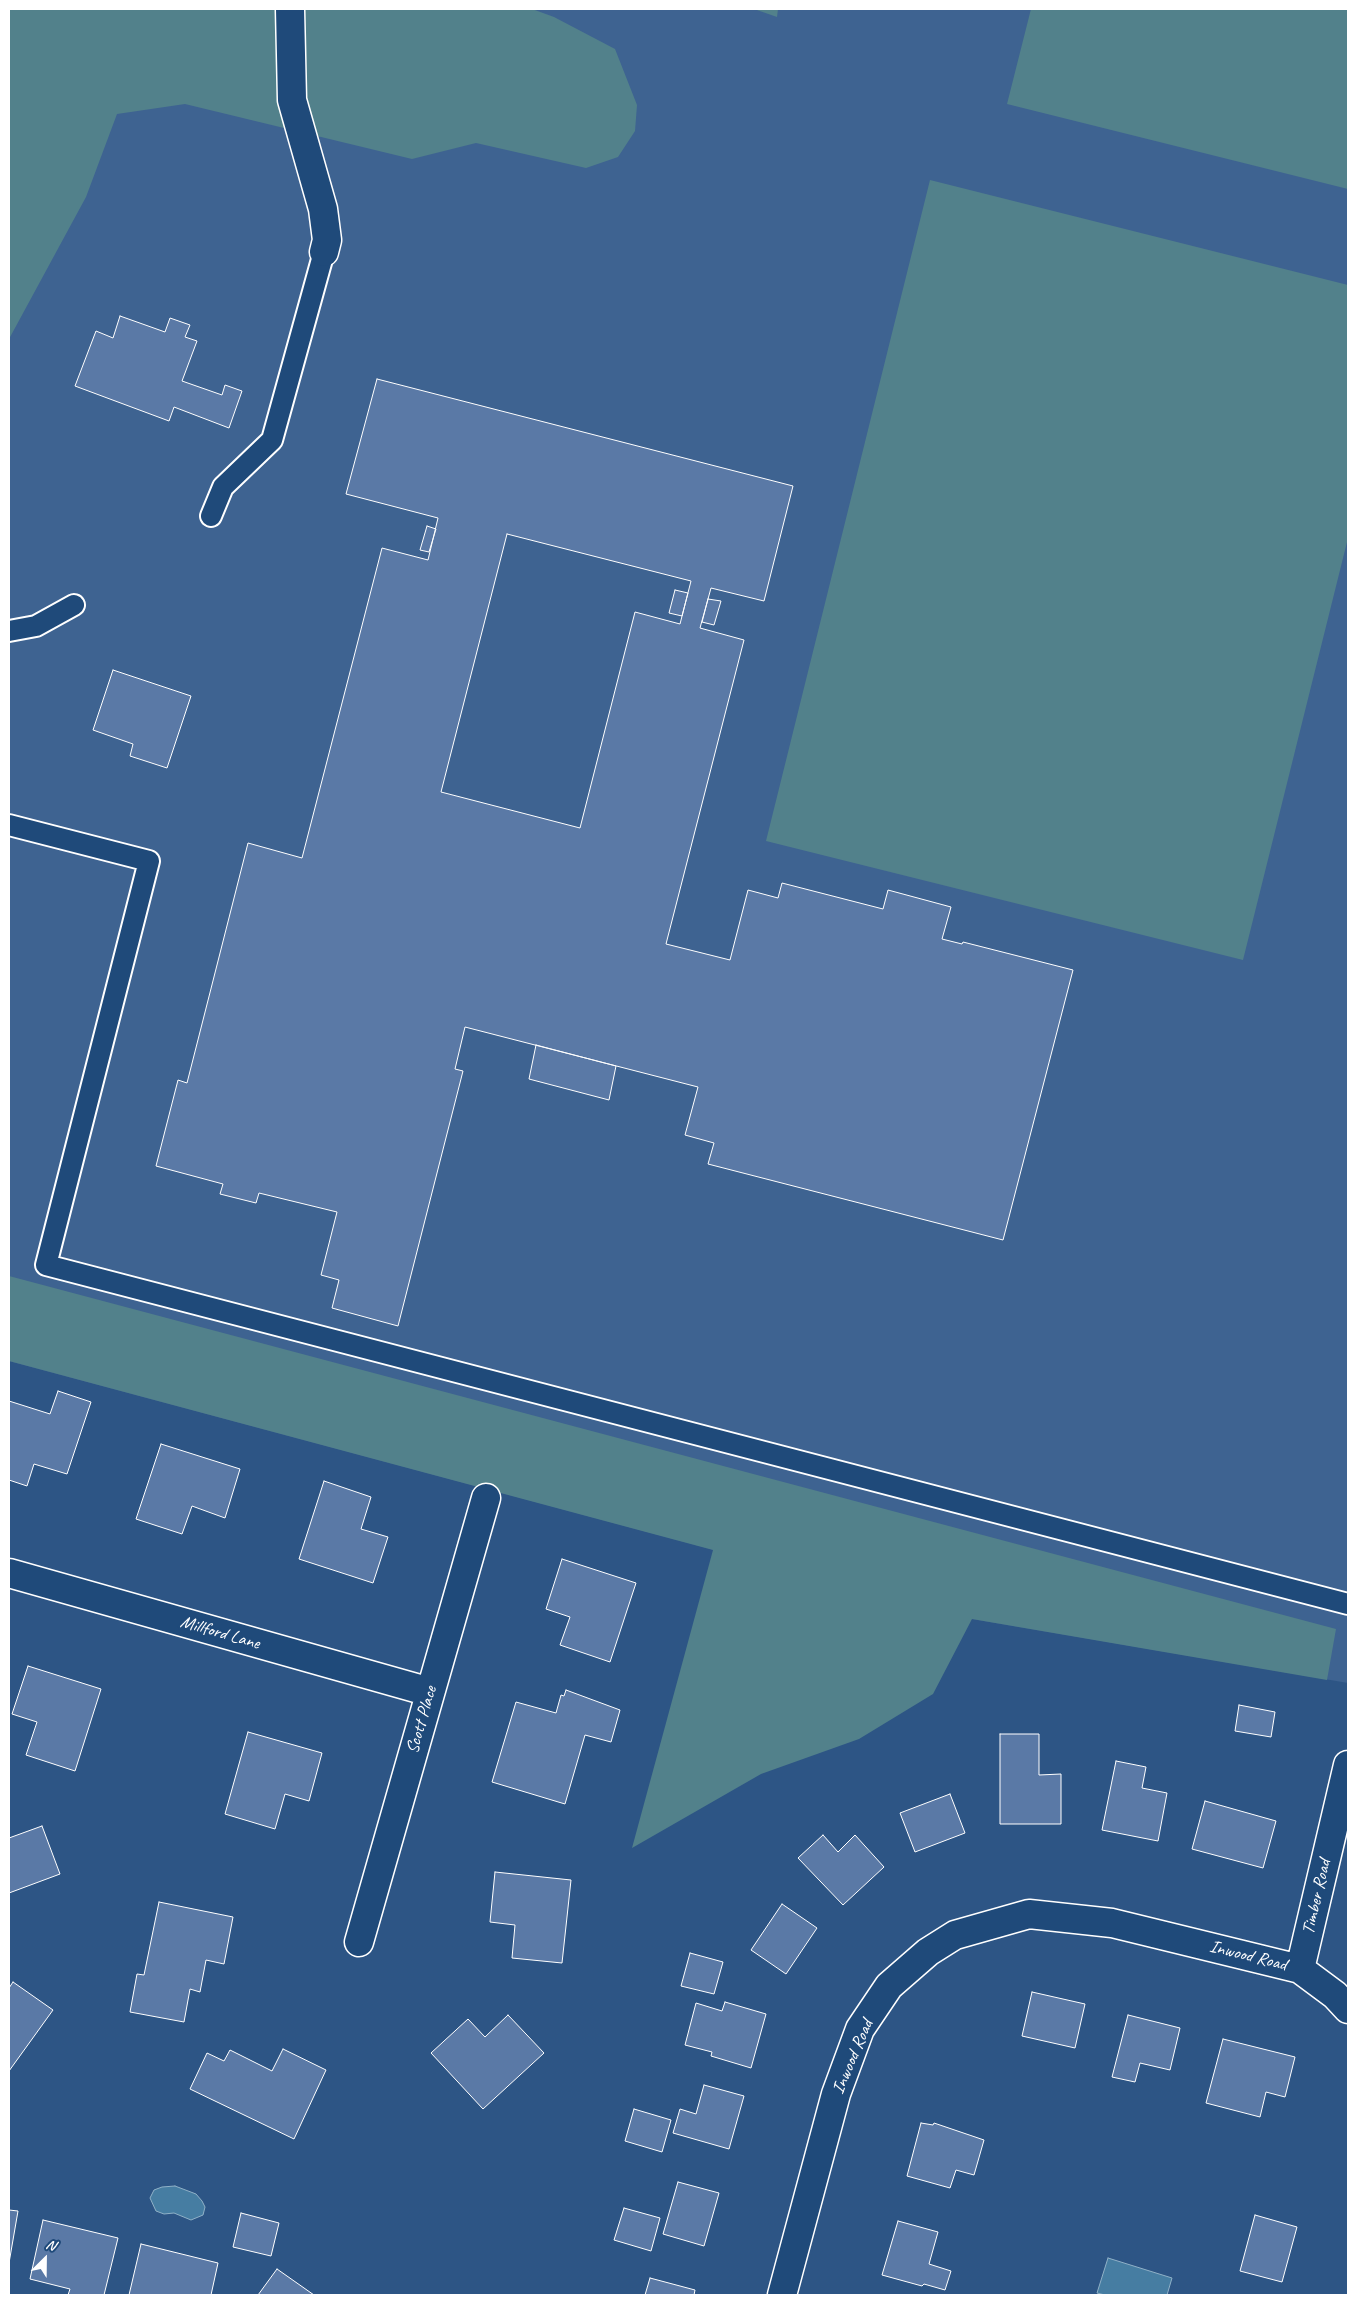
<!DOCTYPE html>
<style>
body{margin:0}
#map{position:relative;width:1357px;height:2304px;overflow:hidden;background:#2d5585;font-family:Caveat,sans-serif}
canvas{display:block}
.frame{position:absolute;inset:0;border:10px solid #fff;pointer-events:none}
.north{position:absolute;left:20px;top:2234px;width:50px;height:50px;-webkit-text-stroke:4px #1f4a7a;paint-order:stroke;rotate:23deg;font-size:14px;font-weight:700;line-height:20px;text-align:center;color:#fff}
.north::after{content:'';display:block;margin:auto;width:18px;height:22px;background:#fff;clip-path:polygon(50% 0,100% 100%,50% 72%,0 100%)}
</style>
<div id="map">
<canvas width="1357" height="2304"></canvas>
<div class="frame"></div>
<div class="north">N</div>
</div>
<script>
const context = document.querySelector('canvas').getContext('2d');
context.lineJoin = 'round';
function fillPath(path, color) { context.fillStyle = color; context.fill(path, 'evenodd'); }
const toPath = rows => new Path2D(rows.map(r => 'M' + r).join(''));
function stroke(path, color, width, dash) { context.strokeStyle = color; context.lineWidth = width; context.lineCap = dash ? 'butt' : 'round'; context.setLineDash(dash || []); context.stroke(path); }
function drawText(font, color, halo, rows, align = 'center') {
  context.font = font + ' Caveat,sans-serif'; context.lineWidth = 4.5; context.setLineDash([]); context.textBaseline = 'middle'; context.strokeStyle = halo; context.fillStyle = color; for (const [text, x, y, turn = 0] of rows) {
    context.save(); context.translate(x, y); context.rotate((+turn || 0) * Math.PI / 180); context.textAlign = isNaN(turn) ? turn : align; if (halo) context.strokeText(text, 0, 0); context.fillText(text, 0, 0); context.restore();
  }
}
const built = toPath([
 [9,9,1348,9,1348,1683,972,1619,9,1361]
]);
const green = toPath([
 [9,9,532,9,554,17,615,49,637,105,635,131,618,157,586,168,476,143,412,159,185,104,117,114,86,197,9,339],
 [754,9,778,9,777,17],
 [1031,9,1348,9,1348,189,1007,104],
 [930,180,1348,285,1348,538,1243,960,766,841],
 [9,1276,1336,1629,1327,1680,972,1619,933,1694,859,1739,761,1774,632,1848,713,1550,9,1361]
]);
const water = toPath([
 [175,2186,196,2194,202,2201,205,2207,203,2215,191,2220,174,2213,164,2214,156,2211,150,2198,154,2190,162,2187,175,2186],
 [1108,2258,1172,2278,1167,2295,1105,2295,1097,2293,1108,2258]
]);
const building = toPath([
 [120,316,165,332,170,318,190,325,185,337,197,341,182,381,222,395,225,385,242,391,229,428,174,407,169,421,75,386,96,331,113,338,120,316],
 [377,379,793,486,764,601,711,588,708,599,700,628,744,640,666,944,730,960,748,890,778,898,782,883,883,909,888,890,951,907,942,939,962,944,963,942,1073,970,1003,1240,708,1164,714,1143,685,1135,698,1087,465,1027,455,1069,463,1071,398,1326,332,1308,339,1280,321,1275,337,1212,259,1193,256,1203,220,1194,223,1184,156,1166,178,1080,187,1083,248,843,302,858,382,548,428,560,438,518,346,494,377,379],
 [507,534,691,581,680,624,635,612,580,828,441,792,507,534],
 [427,526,436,529,429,552,420,550,427,526],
 [675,590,688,593,682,616,669,613,675,590],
 [708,599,721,601,714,625,702,622,708,599],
 [113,670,191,696,167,768,130,756,133,744,93,730,113,670],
 [536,1045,616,1066,609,1100,529,1079,536,1045],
 [58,1391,91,1402,67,1474,34,1464,27,1486,9,1480,9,1401,50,1414,58,1391],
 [161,1444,240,1469,225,1518,192,1506,182,1534,136,1519,161,1444],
 [324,1481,371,1497,361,1529,388,1537,373,1583,299,1559,324,1481],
 [562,1559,636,1583,610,1662,560,1645,570,1617,546,1609,562,1559],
 [28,1666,101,1689,75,1771,26,1755,37,1722,12,1714,28,1666],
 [566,1690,620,1710,611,1742,585,1735,565,1804,492,1782,516,1702,556,1713,561,1695,564,1696,566,1690],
 [1239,1705,1275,1712,1271,1737,1235,1731,1239,1705],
 [248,1732,322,1753,309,1801,285,1794,275,1829,225,1814,248,1732],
 [1000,1734,1039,1734,1039,1775,1061,1774,1061,1824,1000,1824,1000,1734],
 [1116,1761,1146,1767,1142,1788,1167,1793,1158,1841,1102,1830,1116,1761],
 [950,1794,965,1833,915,1852,900,1813,950,1794],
 [1205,1801,1276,1821,1263,1868,1192,1849,1205,1801],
 [42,1826,60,1874,9,1893,9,1838,42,1826],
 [823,1835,838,1852,855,1835,884,1867,843,1905,798,1858,823,1835],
 [495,1872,571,1880,562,1963,512,1958,515,1925,490,1922,495,1872],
 [159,1902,233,1917,224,1964,206,1960,200,1992,190,1989,184,2022,130,2012,137,1974,144,1975,159,1902],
 [782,1904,817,1928,786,1974,751,1950,782,1904],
 [690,1953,723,1962,714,1994,681,1986,690,1953],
 [13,1982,53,2010,9,2071,9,1988,13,1982],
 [1032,1992,1085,2004,1075,2048,1022,2036,1032,1992],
 [725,2002,766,2014,751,2068,711,2056,712,2052,685,2045,696,2003,722,2011,725,2002],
 [508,2015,544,2053,483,2109,431,2053,468,2019,485,2037,508,2015],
 [1128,2015,1180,2028,1170,2070,1140,2063,1135,2082,1112,2077,1128,2015],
 [1223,2039,1295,2057,1285,2097,1266,2092,1260,2117,1206,2103,1223,2039],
 [283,2049,326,2070,294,2139,190,2089,207,2053,224,2061,230,2050,272,2071,283,2049],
 [704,2085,744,2096,729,2149,673,2133,680,2109,696,2114,704,2085],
 [634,2109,671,2120,662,2152,625,2141,634,2109],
 [921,2123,933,2125,934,2123,984,2140,974,2175,956,2170,950,2188,907,2176,921,2123],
 [678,2182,719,2193,704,2246,663,2234,678,2182],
 [624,2208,660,2218,651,2251,614,2240,624,2208],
 [9,2210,18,2211,9,2263,9,2210],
 [241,2213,279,2223,271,2256,233,2247,241,2213],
 [1255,2215,1297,2227,1282,2282,1240,2271,1255,2215],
 [43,2220,118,2238,104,2295,68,2295,70,2289,30,2279,43,2220],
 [898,2221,938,2232,929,2264,951,2271,945,2290,924,2284,922,2286,882,2275,898,2221],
 [141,2244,218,2263,211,2295,129,2295,141,2244],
 [277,2269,314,2295,258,2295,277,2269],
 [650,2278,695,2290,694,2295,645,2295,650,2278]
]);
const service = toPath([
 [211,516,223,487,272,440,324,252],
 [9,631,36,626,74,605],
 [9,825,149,861,46,1265,1348,1604]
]);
const pedestrian = toPath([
 [290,9,292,100,323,209,327,240,324,252]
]);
const minor = toPath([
 [9,1573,430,1692],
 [359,1942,486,1498],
 [1300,1969,1348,1765],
 [782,2295,836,2094,860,2029,889,1986,928,1952,955,1935,1029,1914,1112,1923,1300,1969,1335,1995,1348,2009]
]);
const streetNames = [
 ["Millford Lane",220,1633,16],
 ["Scott Place",422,1720,-74],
 ["Timber Road",1317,1897,-77],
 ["Inwood Road",1248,1956,14],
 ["Inwood Road",853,2057,-67]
];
fillPath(built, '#3e6391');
fillPath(green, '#52818b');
fillPath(water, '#467da2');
stroke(water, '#90b1c7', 1);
fillPath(building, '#5a79a6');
stroke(building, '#fff', 1);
stroke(service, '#fff', 24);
stroke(pedestrian, '#fff', 31);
stroke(minor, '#fff', 31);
stroke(service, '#1f4a7a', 20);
stroke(pedestrian, '#1f4a7a', 28);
stroke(minor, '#1f4a7a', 28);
drawText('18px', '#fff', '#1f4a7a', streetNames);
</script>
